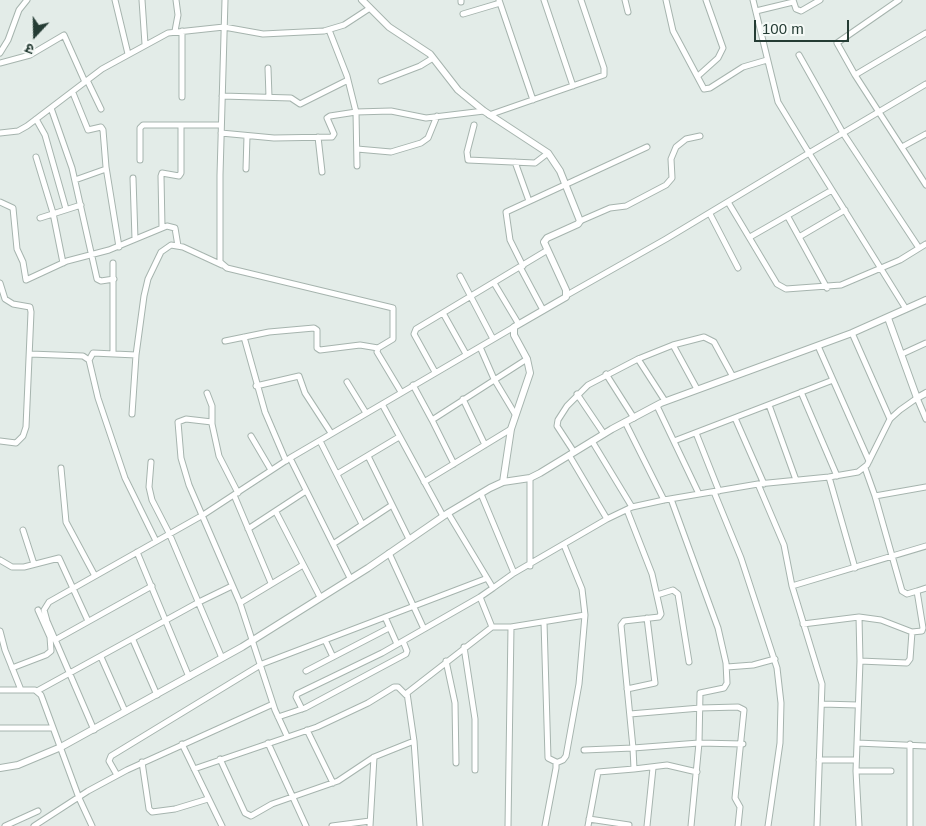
<!DOCTYPE html>
<meta charset="utf-8">
<style>
body{margin:0}
#map{position:relative;width:926px;height:826px;overflow:hidden;background:#e3ece8;font-family:Arial,"Noto Sans Devanagari",sans-serif}
canvas{display:block}
.north{position:absolute;left:10px;top:10px;width:50px;height:50px;-webkit-text-stroke:4px #f4f9f6;paint-order:stroke;rotate:201deg;font-size:14px;font-weight:700;line-height:20px;text-align:center;color:#253c34}
.north::after{content:'';display:block;margin:auto;width:18px;height:22px;background:#253c34;clip-path:polygon(50% 0,100% 100%,50% 72%,0 100%)}
.scale{position:absolute;left:754px;top:20px;width:95px;height:22px;box-sizing:border-box;border:2px solid #253c34;border-top:0;padding-left:6px;font-size:15px;line-height:18px;white-space:nowrap;color:#253c34;-webkit-text-stroke:4px #f4f9f6;paint-order:stroke}
</style>
<div id="map">
<canvas width="926" height="826"></canvas>
<div class="north">उ</div>
<div class="scale">100 m</div>
</div>
<script>
const context = document.querySelector('canvas').getContext('2d');
context.lineJoin = 'round';
const toPath = rows => new Path2D(rows.map(r => 'M' + r).join(''));
function stroke(path, color, width, dash) { context.strokeStyle = color; context.lineWidth = width; context.lineCap = dash ? 'butt' : 'round'; context.setLineDash(dash || []); context.stroke(path); }
const minor = toPath([
 [115,0,128,54],
 [142,0,145,44],
 [225,0,220,175,220,262,227,268,393,308,393,339,378,348,377,352,401,392],
 [461,0,461,2],
 [499,0,533,100],
 [544,0,573,86],
 [625,0,628,12],
 [666,0,673,31,704,89,710,88,743,67,767,60],
 [753,0,778,102,809,153,843,133,799,55],
 [793,0,796,9,801,11,820,0],
 [899,0,837,43,855,75,926,185],
 [756,11,793,2],
 [463,14,500,3],
 [329,30,347,76,356,112,357,166],
 [175,31,178,15,176,0],
 [0,53,8,40,19,10,27,0],
 [0,63,30,55,64,35,85,82],
 [268,68,269,97],
 [855,75,926,33],
 [698,76,718,58,723,48,706,0],
 [87,80,101,109],
 [381,81,420,66,433,58],
 [73,93,88,130,101,127,103,130,106,167,119,247],
 [222,96,291,98,300,104,348,80],
 [182,97,182,31],
 [51,108,72,168,97,279,101,281,114,279],
 [489,115,604,75,604,68,581,0],
 [36,119,45,135,66,209],
 [474,125,467,152,468,160,535,163,548,153],
 [0,133,18,131,27,126,102,69,168,33,224,27,263,34,324,31,344,25,370,8],
 [221,133,274,138,332,137,334,134,327,118,330,116,356,112,391,111,426,118,484,111],
 [318,137,322,172],
 [902,147,926,134],
 [357,149,391,152,421,143,428,138,437,116],
 [36,157,53,213,63,263],
 [140,160,140,128,143,125,221,125],
 [515,162,529,201],
 [246,169,247,136],
 [133,178,135,239],
 [75,180,106,169],
 [0,202,13,208,17,249,23,262,26,280,67,261,109,250,167,226,175,228,178,246],
 [728,202,777,284,786,289,841,285,900,260,926,244],
 [710,214,738,268],
 [788,217,827,288],
 [40,218,81,205],
 [580,221,610,208,626,206,666,185,672,178,671,159,676,147,686,139,700,136],
 [162,227,161,176,162,173,179,176,181,173,181,125],
 [750,237,832,190],
 [799,237,845,210],
 [919,248,843,133,926,84],
 [523,266,510,240,506,212,647,147],
 [520,267,543,310],
 [460,276,493,339],
 [0,283,5,299,13,304,30,307,31,312,26,427,23,436,16,443,0,441],
 [494,283,518,323],
 [567,295,666,239,809,153,906,309],
 [443,313,466,354],
 [852,333,890,419],
 [244,337,265,412,286,461],
 [225,341,269,332,314,328,317,330,317,348,320,350,360,345,378,348],
 [673,345,697,389],
 [818,346,869,461],
 [480,347,494,379,515,414],
 [30,354,83,356,89,360,98,398,125,478,156,541],
 [113,354,113,263],
 [902,354,926,343],
 [638,359,665,401],
 [89,360,93,353,136,355],
 [435,372,414,334,416,329,546,251],
 [606,374,634,418],
 [347,382,366,413],
 [413,385,432,420,527,359],
 [256,386,299,376,305,393,331,433],
 [801,392,837,476],
 [207,393,212,406,212,424,219,456,238,493],
 [577,394,604,434],
 [463,399,485,445],
 [382,404,443,516],
 [769,405,796,480],
 [657,406,699,494],
 [132,414,136,355,144,296,148,279,161,252,171,245,183,247,222,265],
 [735,418,764,484],
 [432,420,454,464],
 [212,422,186,419,178,422,181,458,189,485,240,603,275,710,287,736],
 [625,422,664,500],
 [696,433,719,491],
 [251,436,271,470],
 [320,441,362,524],
 [592,441,632,507],
 [674,441,833,380],
 [574,452,557,426,558,420,567,406,588,385,638,359,673,345,704,337,714,342,732,375],
 [569,455,607,519],
 [368,456,409,539],
 [290,458,350,578],
 [151,462,149,487,152,500,169,533,222,658],
 [61,468,66,522,95,576],
 [865,468,875,496,926,487],
 [337,474,399,437],
 [829,477,855,568],
 [424,482,511,429],
 [758,484,784,545,792,586,822,684,817,826],
 [714,492,741,558,777,668,781,703,780,743,768,826],
 [481,494,514,573],
 [234,495,271,583],
 [671,499,718,628,726,663,727,683,724,688,700,693,699,743,633,748,634,769,667,765,697,772],
 [276,512,320,597],
 [448,513,493,588,514,573,607,519,632,507,664,500,758,484,829,477,858,472,867,465,890,419,900,410,917,398,926,419],
 [248,529,306,491],
 [23,530,34,564],
 [333,544,392,505],
 [137,552,189,677],
 [389,553,424,629],
 [0,560,12,567,24,567,59,558,88,621],
 [530,566,530,478],
 [792,586,926,546],
 [917,591,926,588],
 [657,595,673,590,678,594,689,662],
 [240,603,303,565],
 [385,617,397,644],
 [859,617,881,620,912,632,922,631,923,628,917,591,907,594,902,591,875,496],
 [544,622,548,758,556,762,556,768,545,826],
 [803,624,859,617,860,661,856,771,859,826],
 [492,627,480,597,493,588],
 [0,631,5,650,21,690],
 [55,640,152,586],
 [133,640,157,695],
 [325,640,333,657],
 [464,647,475,719,475,770],
 [101,657,125,711],
 [446,661,455,703,456,763],
 [860,661,907,663,910,659,912,632],
 [727,667,753,665,775,659],
 [12,668,46,655,51,651,50,637,38,610],
 [306,671,389,628],
 [627,689,655,683,647,618],
 [0,690,35,690,41,695,79,798,92,826],
 [37,691,199,602,232,586],
 [822,704,858,705],
 [302,709,296,697,297,694,382,653,480,597],
 [630,714,700,708,738,707,744,710,735,798,740,807,738,826],
 [278,717,305,708,406,654,407,651,403,641],
 [0,728,53,728],
 [94,730,47,621,44,610,49,602,203,515,290,458,514,327],
 [307,730,333,783],
 [268,743,306,826],
 [857,743,926,746],
 [182,744,222,826],
 [910,744,910,826],
 [584,750,633,748,621,625,624,621,659,617,661,614,652,574,627,510],
 [220,759,245,813,251,816,272,804,338,781,374,757,414,741],
 [819,760,856,760],
 [142,762,149,809,152,812,175,809,208,799],
 [556,763,563,760,566,756,579,684,585,615],
 [194,769,317,727,368,703,394,687,398,687,406,695],
 [856,771,891,771],
 [117,775,109,761,111,756,262,664,485,579],
 [589,819,629,825],
 [5,826,38,811],
 [34,826,88,791,127,770,273,704],
 [332,826,370,821],
 [370,826,374,757],
 [420,826,414,741,407,693,492,627,511,627,585,615,582,589,564,545],
 [508,826,511,627],
 [588,826,598,772,634,769],
 [647,826,653,768],
 [691,826,699,743,743,744]
]);
const tertiary = toPath([
 [362,0,389,27,430,54,458,90,484,111,548,153,560,171,580,221,578,224,547,238,544,242,566,290,566,297,514,327,514,335,527,359,530,373,511,429,503,482],
 [888,318,917,398,926,393],
 [0,768,18,765,61,747,242,647,368,568,448,513,490,488,503,482,530,478,540,473,612,429,661,403,852,333,926,300]
]);
stroke(minor, '#a6b4ae', 7);
stroke(tertiary, '#a6b4ae', 8);
stroke(minor, '#fff', 5);
stroke(tertiary, '#fff', 6);
</script>
